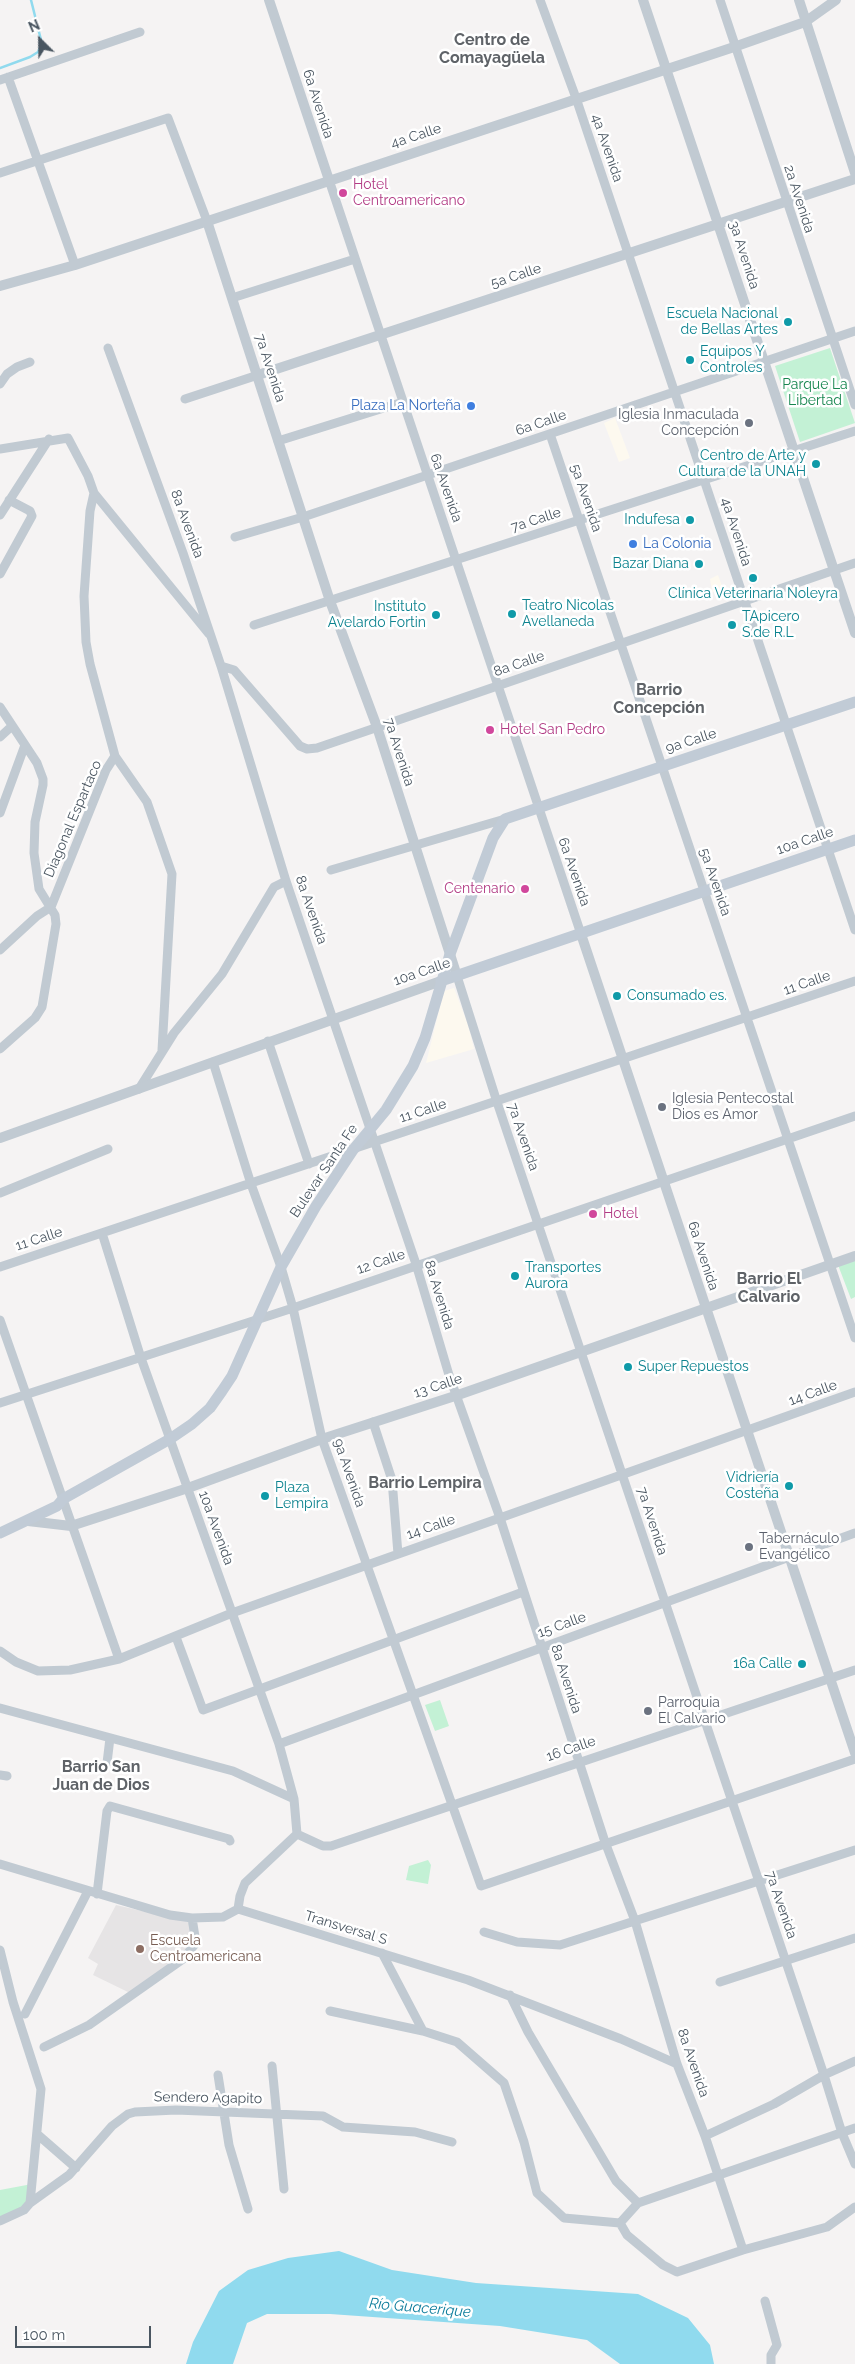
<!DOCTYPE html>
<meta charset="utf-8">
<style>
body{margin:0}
#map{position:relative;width:855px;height:2364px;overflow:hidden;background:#f5f3f3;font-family:Raleway,sans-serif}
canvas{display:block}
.north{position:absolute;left:15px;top:15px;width:50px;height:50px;-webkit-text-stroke:4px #fff;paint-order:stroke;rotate:337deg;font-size:14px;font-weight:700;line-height:20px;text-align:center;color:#4a5661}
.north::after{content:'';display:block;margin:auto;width:18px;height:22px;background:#4a5661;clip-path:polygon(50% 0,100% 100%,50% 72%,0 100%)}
.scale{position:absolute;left:15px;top:2326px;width:136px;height:22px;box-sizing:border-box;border:2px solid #4a5661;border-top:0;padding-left:6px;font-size:15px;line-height:18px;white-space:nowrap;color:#4a5661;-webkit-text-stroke:4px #fff;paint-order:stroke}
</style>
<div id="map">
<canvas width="855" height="2364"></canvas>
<div class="north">N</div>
<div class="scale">100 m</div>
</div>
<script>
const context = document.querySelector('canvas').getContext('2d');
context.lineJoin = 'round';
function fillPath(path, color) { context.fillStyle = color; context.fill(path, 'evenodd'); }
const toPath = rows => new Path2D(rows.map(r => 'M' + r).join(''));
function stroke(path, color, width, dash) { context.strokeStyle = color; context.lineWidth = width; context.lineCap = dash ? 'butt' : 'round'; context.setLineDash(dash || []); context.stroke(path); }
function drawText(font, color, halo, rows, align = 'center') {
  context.font = font + ' Raleway,sans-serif'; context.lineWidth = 5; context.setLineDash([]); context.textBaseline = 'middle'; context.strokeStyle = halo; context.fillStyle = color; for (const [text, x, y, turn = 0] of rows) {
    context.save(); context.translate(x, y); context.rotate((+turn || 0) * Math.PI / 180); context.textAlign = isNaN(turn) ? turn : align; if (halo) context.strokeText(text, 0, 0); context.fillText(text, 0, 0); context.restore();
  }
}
const commercial = toPath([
 [615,418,630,458,619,462,604,423],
 [718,575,724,592,712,592,710,579],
 [454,988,468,1025,474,1049,426,1063,444,991]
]);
const education = toPath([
 [116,1905,190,1922,190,1944,186,1954,130,1993,93,1975,98,1964,88,1958]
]);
const green = toPath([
 [830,348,855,423,800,442,775,366],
 [855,1260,855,1297,851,1299,838,1265],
 [440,1700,449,1726,435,1731,425,1705],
 [428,1860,431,1865,428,1884,406,1880,409,1866],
 [32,2184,30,2203,0,2221,0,2190]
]);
const water = toPath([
 [339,2251,392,2270,476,2283,638,2294,688,2318,710,2345,714,2364,620,2364,587,2340,500,2326,330,2314,267,2314,247,2323,233,2364,186,2364,193,2342,219,2291,248,2270,288,2258]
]);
const stream = toPath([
 [0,68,30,57,38,52,42,44,31,0]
]);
const minor = toPath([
 [540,0,576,98,855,930],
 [720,0,855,405],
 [8,77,75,265],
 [0,80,140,32],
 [0,173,168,118,207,221],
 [329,180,581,934],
 [232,298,355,259],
 [108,348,183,553,221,666,286,881,416,1264,449,1375,500,1518,605,1842,635,1921,677,2064,705,2136,743,2250],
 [0,384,7,374,17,367,30,362],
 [185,399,258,375],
 [550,434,855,1338],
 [278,441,403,402],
 [0,449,68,438,88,476,94,493,209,634],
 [94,493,90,511,84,596,86,642,90,664,115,756,147,802,172,874,162,1050],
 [0,515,49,439],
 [235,537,303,517,855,331],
 [0,574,32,516,30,511,9,500],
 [254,625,855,431],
 [221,666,234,670,300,746,307,749,317,748,855,563],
 [0,707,37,763,43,779,43,785,35,822,34,853,39,889,55,915,56,924,42,1007,35,1018,0,1049],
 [0,737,12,726],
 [0,813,25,745],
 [331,870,505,819],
 [51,907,106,770,115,756],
 [0,950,37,916,51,907],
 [457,976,497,1102,824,2075,842,2133,855,2164],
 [268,1041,309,1164],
 [213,1062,251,1184,281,1267,293,1308,322,1439,481,1886,855,1759],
 [139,1089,174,1033,222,974,274,887,286,881],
 [0,1193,108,1149],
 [102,1233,141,1358,279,1744,294,1799,297,1834],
 [0,1267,855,981],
 [0,1320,119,1659],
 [0,1403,293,1308,855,1116],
 [373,1422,392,1480,398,1554],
 [176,1637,203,1710,523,1592],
 [0,1651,16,1662,38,1671,70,1670,119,1659,232,1613,855,1392],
 [0,1708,233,1771,294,1799],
 [279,1744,855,1533],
 [107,1763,110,1738],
 [0,1775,7,1776],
 [297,1834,323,1846,331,1846,855,1670],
 [0,1864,170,1915,192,1918,223,1917,238,1909,468,1980,621,2039,677,2064],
 [97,1894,107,1811,110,1806,229,1839,230,1841],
 [238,1909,240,1896,245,1883,297,1834],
 [484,1932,517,1942,560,1945,855,1850],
 [0,1950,13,2002,41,2089,30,2203],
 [382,1953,423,2031,457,2042,504,2083,524,2142,537,2193,564,2218,620,2223],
 [720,1982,855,1938],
 [510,1995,528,2032,616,2181,638,2203],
 [330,2011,423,2031],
 [25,2014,88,1891],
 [44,2047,89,2025,183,1959,196,1943,192,1918],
 [272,2066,284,2189],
 [218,2075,229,2145,248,2209],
 [37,2134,76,2168],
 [705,2136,774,2104,824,2075,855,2061],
 [0,2221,24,2210,30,2203,69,2175,112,2126,128,2114,135,2112,176,2110,323,2116,343,2127,415,2132,452,2142],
 [620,2223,627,2235,663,2265,677,2272,743,2250,827,2227,855,2207],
 [620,2223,638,2203,855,2128],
 [765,2301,777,2345,771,2355,771,2364]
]);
const tertiary = toPath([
 [269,0,329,180],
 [643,0,855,633],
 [799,0,855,173],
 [207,221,330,601,377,727,457,976],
 [0,286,75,265,734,47,805,22,836,0],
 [258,375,855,179],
 [581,934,855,1753],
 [0,1138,441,981],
 [28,1521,71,1526,188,1488,322,1439,458,1395,855,1256]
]);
const secondary = toPath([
 [441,981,855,840],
 [0,1533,57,1506,63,1499,170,1439,192,1424,210,1408,222,1391,232,1376,281,1267,316,1206,353,1150,386,1110,413,1066,425,1038,450,954,493,838,505,819,855,702]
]);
const markers = [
 [343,193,5,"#d1479c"],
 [788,322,5,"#0f9aa8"],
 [690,360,5,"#0f9aa8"],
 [471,406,5,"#3f7fe0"],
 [749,423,5,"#6b7280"],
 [816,464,5,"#0f9aa8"],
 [690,520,5,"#0f9aa8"],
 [633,544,5,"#3f7fe0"],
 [699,564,5,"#0f9aa8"],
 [753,578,5,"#0f9aa8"],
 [512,614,5,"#0f9aa8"],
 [436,615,5,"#0f9aa8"],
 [732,625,5,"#0f9aa8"],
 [490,730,5,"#d1479c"],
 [525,889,5,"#d1479c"],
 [617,996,5,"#0f9aa8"],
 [662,1107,5,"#6b7280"],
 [593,1214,5,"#d1479c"],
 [515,1276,5,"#0f9aa8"],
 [628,1367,5,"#0f9aa8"],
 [789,1486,5,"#0f9aa8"],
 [265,1496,5,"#0f9aa8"],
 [749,1547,5,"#6b7280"],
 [802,1664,5,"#0f9aa8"],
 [648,1711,5,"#6b7280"],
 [140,1949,5,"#8d6e63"]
];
const streetNames = [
 ["6a Avenida",318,104,72],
 ["4a Calle",416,136,-18],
 ["4a Avenida",607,148,71],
 ["2a Avenida",799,199,72],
 ["3a Avenida",744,255,72],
 ["5a Calle",516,276,-18],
 ["7a Avenida",270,368,72],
 ["6a Calle",541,423,-19],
 ["6a Avenida",446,488,71],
 ["5a Avenida",586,498,71],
 ["7a Calle",536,520,-18],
 ["8a Avenida",187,524,70],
 ["4a Avenida",736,532,72],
 ["8a Calle",519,664,-19],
 ["9a Calle",691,741,-18],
 ["7a Avenida",399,752,72],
 ["Diagonal Espartaco",73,819,-67],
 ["10a Calle",805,841,-19],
 ["6a Avenida",574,872,71],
 ["5a Avenida",715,882,71],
 ["8a Avenida",311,910,71],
 ["10a Calle",422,972,-19],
 ["11 Calle",807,983,-19],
 ["11 Calle",423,1111,-18],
 ["7a Avenida",523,1137,71],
 ["Bulevar Santa Fe",324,1171,-56],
 ["11 Calle",39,1239,-18],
 ["6a Avenida",703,1256,72],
 ["12 Calle",381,1262,-19],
 ["8a Avenida",439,1295,73],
 ["13 Calle",438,1386,-18],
 ["14 Calle",813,1393,-20],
 ["9a Avenida",349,1473,71],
 ["7a Avenida",652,1521,72],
 ["14 Calle",431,1527,-19],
 ["10a Avenida",216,1528,70],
 ["15 Calle",562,1625,-20],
 ["8a Avenida",566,1679,72],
 ["16 Calle",571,1749,-19],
 ["7a Avenida",781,1905,71],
 ["Transversal S",346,1928,17],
 ["8a Avenida",693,2063,71],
 ["Sendero Agapito",208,2098,1]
];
const hotelNames = [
 ["Hotel",353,185],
 ["Centroamericano",353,201],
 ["Hotel San Pedro",500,730],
 ["Centenario",515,889,"right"],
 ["Hotel",603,1214]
];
const cultureNames = [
 ["Escuela Nacional",778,314],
 ["de Bellas Artes",778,330],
 ["Equipos Y",700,352,"left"],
 ["Controles",700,368,"left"],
 ["Centro de Arte y",806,456],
 ["Cultura de la UNAH",806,472],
 ["Indufesa",680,520],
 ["Bazar Diana",689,564],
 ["Clínica Veterinaria Noleyra",753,594,"center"],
 ["Teatro Nicolas",522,606,"left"],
 ["Avellaneda",522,622,"left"],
 ["Instituto",426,607],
 ["Avelardo Fortin",426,623],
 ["TApicero",742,617,"left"],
 ["S.de R.L",742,633,"left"],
 ["Consumado es.",627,996,"left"],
 ["Transportes",525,1268,"left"],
 ["Aurora",525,1284,"left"],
 ["Super Repuestos",638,1367,"left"],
 ["Vidriería",779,1478],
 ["Costeña",779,1494],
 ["Plaza",275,1488,"left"],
 ["Lempira",275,1504,"left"],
 ["16a Calle",792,1664]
];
const parkNames = [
 ["Parque La",815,385],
 ["Libertad",815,401]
];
const shopNames = [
 ["Plaza La Norteña",461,406],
 ["La Colonia",643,544,"left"]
];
const worshipNames = [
 ["Iglesia Inmaculada",739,415,"right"],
 ["Concepción",739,431,"right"],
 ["Iglesia Pentecostal",672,1099],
 ["Dios es Amor",672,1115],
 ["Tabernáculo",759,1539],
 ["Evangélico",759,1555],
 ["Parroquia",658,1703],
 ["El Calvario",658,1719]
];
const educationNames = [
 ["Escuela",150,1941],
 ["Centroamericana",150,1957]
];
const waterNames = [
 ["Río Guacerique",420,2308,5]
];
const quarterNames = [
 ["Centro de",492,40],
 ["Comayagüela",492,58],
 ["Barrio",659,690],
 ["Concepción",659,708],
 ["Barrio El",769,1279],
 ["Calvario",769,1297],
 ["Barrio Lempira",425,1483],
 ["Barrio San",101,1767],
 ["Juan de Dios",101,1785]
];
fillPath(commercial, '#fdf9ef');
fillPath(education, '#e6e4e5');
fillPath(green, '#c3f1d5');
fillPath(water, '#90daee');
stroke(stream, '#90daee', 2.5);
stroke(minor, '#c1cad2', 9);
stroke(tertiary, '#c1cad2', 10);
stroke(secondary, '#c1cbd6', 11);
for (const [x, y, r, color] of markers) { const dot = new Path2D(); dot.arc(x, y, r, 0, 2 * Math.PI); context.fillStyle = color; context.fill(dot); stroke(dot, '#fff', 2); }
drawText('14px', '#4a5661', '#fff', streetNames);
drawText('14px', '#b23c85', '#fff', hotelNames, 'left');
drawText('14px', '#0d838f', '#fff', cultureNames, 'right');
drawText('14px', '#17864f', '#fff', parkNames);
drawText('14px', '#366cbe', '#fff', shopNames, 'right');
drawText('14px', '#5b616d', '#fff', worshipNames, 'left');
drawText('14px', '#785e54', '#fff', educationNames, 'left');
drawText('italic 15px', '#0c7c9b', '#fff', waterNames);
drawText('bold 16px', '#5f6368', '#fff', quarterNames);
</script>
